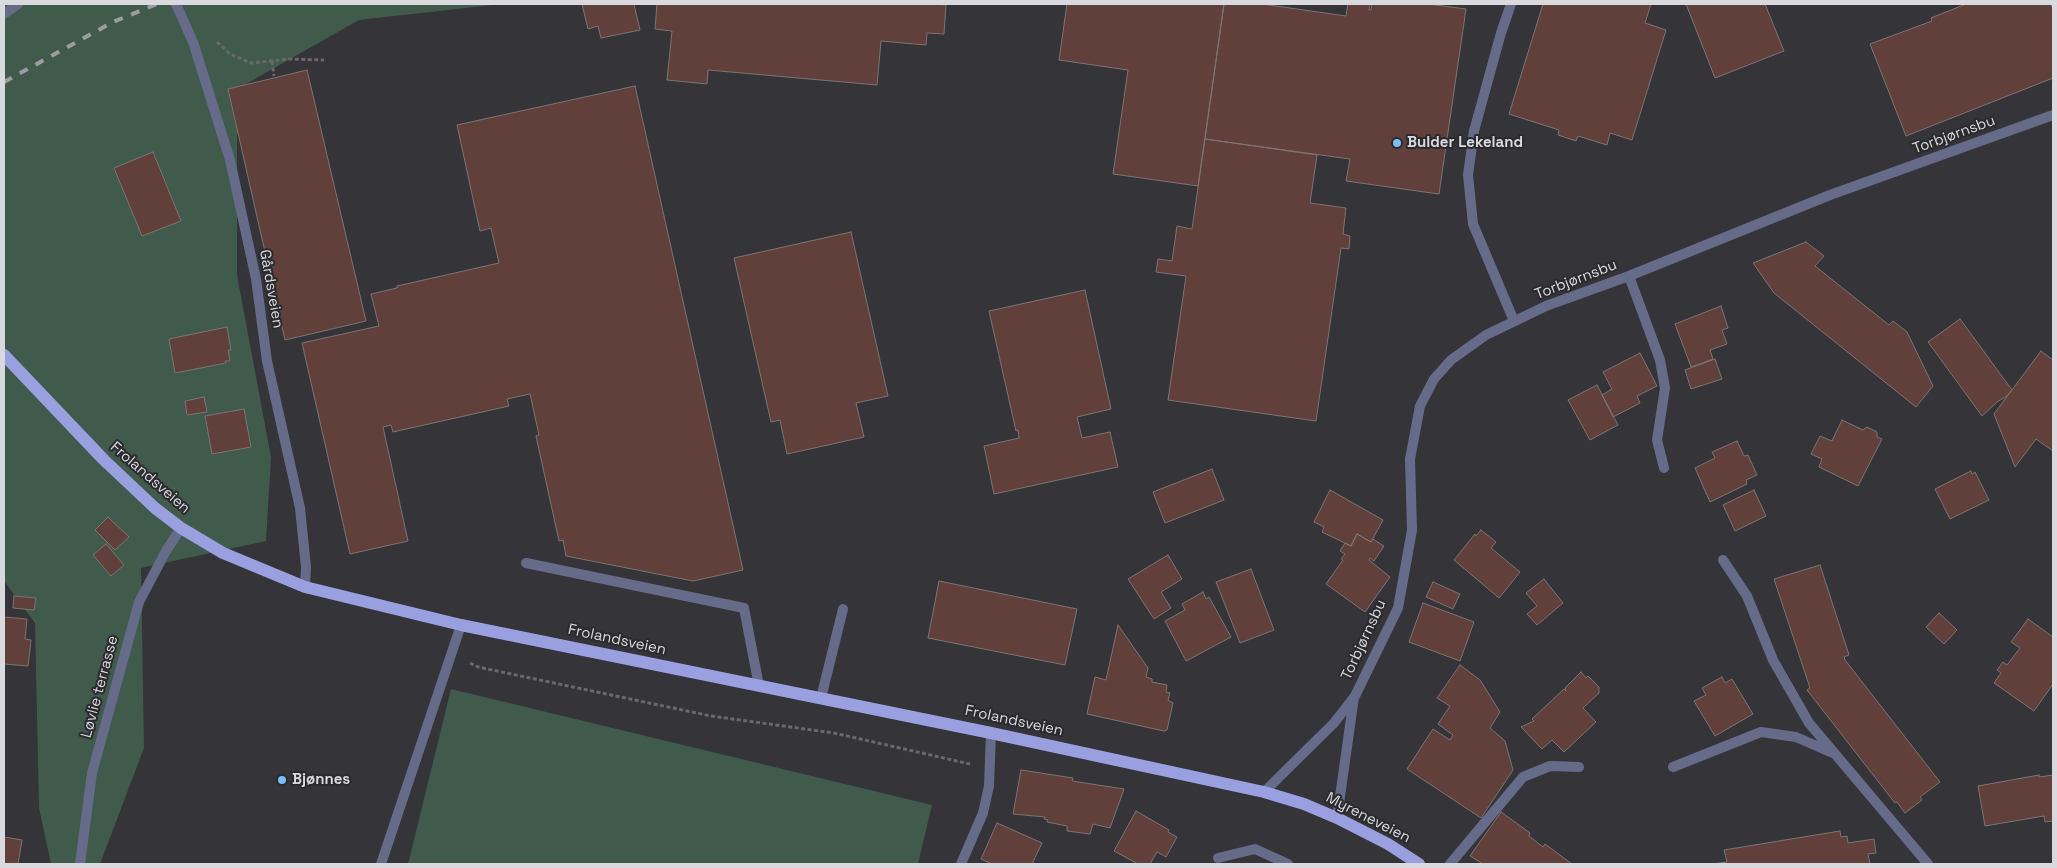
<!DOCTYPE html>
<meta charset="utf-8">
<style>
body{margin:0}
#map{position:relative;width:2057px;height:868px;overflow:hidden;background:#343439;font-family:"Space Grotesk",sans-serif}
canvas{display:block}
.frame{position:absolute;inset:0;border:5px solid #dad9dd;pointer-events:none}
</style>
<div id="map">
<canvas width="2057" height="868"></canvas>
<div class="frame"></div>
</div>
<script>
const context = document.querySelector('canvas').getContext('2d');
context.lineJoin = 'round';
function fillPath(path, color) { context.fillStyle = color; context.fill(path, 'evenodd'); }
const toPath = rows => new Path2D(rows.map(r => 'M' + r).join(''));
function stroke(path, color, width, dash) { context.strokeStyle = color; context.lineWidth = width; context.lineCap = dash ? 'butt' : 'round'; context.setLineDash(dash || []); context.stroke(path); }
function drawText(font, color, halo, rows, align = 'center') {
  context.font = font + ' "Space Grotesk",sans-serif'; context.lineWidth = 4; context.setLineDash([]); context.textBaseline = 'middle'; context.strokeStyle = halo; context.fillStyle = color; for (const [text, x, y, turn = 0] of rows) {
    context.save(); context.translate(x, y); context.rotate((+turn || 0) * Math.PI / 180); context.textAlign = isNaN(turn) ? turn : align; if (halo) context.strokeText(text, 0, 0); context.fillText(text, 0, 0); context.restore();
  }
}
const green = toPath([
 [4,4,501,4,359,20,237,89,237,275,271,457,266,541,141,568,144,748,100,864,51,864,39,808,35,623,4,581],
 [451,689,932,805,918,864,408,864]
]);
const building = toPath([
 [582,4,634,4,640,30,601,38,598,26,588,29,582,4],
 [657,4,936,4,946,5,944,34,927,33,926,45,881,41,877,85,708,70,707,84,667,80,672,31,655,29,657,4],
 [1067,4,1224,4,1198,186,1113,174,1128,70,1059,60,1067,4],
 [1224,4,1262,4,1346,16,1348,4,1370,4,1369,10,1371,10,1372,4,1428,4,1466,9,1439,194,1346,181,1350,159,1205,139,1224,4],
 [1543,4,1651,4,1645,23,1666,30,1632,140,1610,133,1607,145,1578,136,1576,141,1558,135,1559,130,1509,114,1543,4],
 [1686,4,1765,4,1784,51,1715,78,1686,4],
 [1966,4,2051,4,2053,10,2053,78,1906,136,1870,44,1932,21,1931,18,1966,4],
 [307,70,366,321,285,340,228,89,307,70],
 [635,86,743,570,693,581,566,556,563,540,559,541,536,436,539,435,530,394,507,399,509,406,393,432,391,425,383,427,408,541,350,554,302,343,379,326,371,294,397,288,397,286,499,263,491,228,480,231,457,125,635,86],
 [1205,139,1317,155,1310,203,1346,208,1343,234,1350,236,1349,249,1341,248,1316,421,1168,400,1186,276,1156,272,1158,259,1172,261,1177,226,1192,229,1205,139],
 [153,152,181,221,142,236,114,168,153,152],
 [851,232,888,396,856,403,864,437,787,454,780,420,771,422,734,258,851,232],
 [1806,242,1824,256,1815,266,1889,325,1893,321,1907,332,1933,386,1916,407,1774,293,1753,263,1806,242],
 [1085,290,1111,409,1077,417,1082,438,1110,432,1118,467,994,494,984,446,1019,438,1018,430,1016,431,989,311,1085,290],
 [1721,306,1728,328,1722,330,1727,344,1710,350,1713,359,1691,367,1675,324,1721,306],
 [1960,319,2012,390,2007,396,1997,402,1982,416,1928,342,1960,319],
 [227,327,231,350,228,350,230,361,225,361,226,363,175,373,169,339,227,327],
 [2041,351,2053,360,2053,451,2036,439,2015,467,1994,414,2041,351],
 [1640,353,1657,386,1637,396,1640,403,1613,417,1602,395,1612,389,1603,372,1640,353],
 [1715,359,1722,379,1691,389,1685,370,1715,359],
 [1597,385,1618,425,1590,440,1568,400,1597,385],
 [204,397,207,412,187,415,185,401,204,397],
 [244,409,251,447,212,454,205,416,244,409],
 [1842,420,1863,430,1867,427,1877,432,1877,437,1882,439,1858,486,1819,467,1822,459,1811,454,1820,436,1832,441,1842,420],
 [1737,441,1744,456,1748,455,1757,475,1746,480,1747,484,1710,502,1695,468,1715,458,1712,452,1737,441],
 [1212,469,1224,500,1165,523,1153,492,1212,469],
 [1971,471,1972,474,1975,472,1989,500,1950,519,1935,489,1971,471],
 [1330,490,1383,520,1371,542,1357,534,1351,546,1322,532,1324,527,1314,522,1330,490],
 [1754,490,1766,516,1735,531,1723,505,1754,490],
 [108,517,129,537,115,550,95,530,108,517],
 [1481,530,1496,542,1491,548,1520,572,1499,598,1454,560,1475,534,1476,536,1481,530],
 [1357,534,1371,542,1373,539,1384,546,1374,561,1370,558,1369,560,1390,577,1365,612,1326,584,1343,560,1341,559,1345,554,1340,551,1345,543,1351,546,1357,534],
 [106,544,124,565,111,576,93,555,106,544],
 [1168,555,1182,579,1161,592,1171,608,1154,619,1128,579,1168,555],
 [1820,565,1849,655,1844,657,1845,660,1940,782,1920,797,1922,800,1905,813,1897,802,1895,803,1807,690,1810,688,1774,579,1820,565],
 [1251,569,1274,630,1240,643,1216,582,1251,569],
 [1544,579,1563,603,1537,625,1527,614,1537,606,1526,593,1544,579],
 [939,581,1077,609,1065,665,928,638,939,581],
 [1433,582,1460,594,1453,609,1426,597,1433,582],
 [1203,592,1206,599,1209,597,1231,637,1186,661,1165,621,1185,610,1182,604,1203,592],
 [14,596,36,598,34,610,13,608,14,596],
 [1423,603,1474,622,1460,661,1409,642,1423,603],
 [1939,613,1957,630,1944,644,1926,627,1939,613],
 [4,617,27,619,25,639,31,640,28,666,4,664,4,617],
 [2028,619,2053,637,2053,684,2034,711,1994,683,2001,673,1997,670,2003,662,2007,665,2020,648,2011,642,2028,619],
 [1118,625,1148,668,1146,677,1152,679,1152,682,1167,685,1166,692,1170,693,1168,700,1173,703,1167,730,1164,731,1087,714,1095,677,1106,680,1118,625],
 [1460,665,1480,680,1500,712,1490,728,1505,741,1513,770,1481,818,1407,769,1433,729,1450,740,1453,735,1438,724,1450,706,1437,698,1460,665],
 [1581,672,1586,678,1588,676,1599,687,1599,693,1583,708,1596,722,1564,752,1552,740,1542,749,1521,727,1534,721,1532,719,1564,689,1566,691,1565,688,1581,672],
 [1722,677,1725,683,1732,679,1753,714,1715,736,1694,701,1706,695,1702,688,1722,677],
 [1021,770,1073,778,1072,781,1124,789,1110,828,1093,824,1090,834,1067,831,1067,826,1047,822,1048,820,1044,819,1045,817,1013,814,1021,770],
 [2039,775,2039,777,2053,775,2053,821,2045,822,2044,816,1985,826,1978,786,2039,775],
 [1136,811,1169,830,1168,832,1177,837,1166,857,1157,852,1150,864,1138,864,1114,851,1136,811],
 [1501,812,1530,833,1529,836,1543,847,1545,844,1572,864,1483,864,1470,856,1501,812],
 [997,823,1042,843,1032,864,992,864,981,859,997,823],
 [1840,831,1841,837,1847,836,1848,843,1874,839,1876,853,1868,854,1870,864,1712,864,1727,862,1724,850,1840,831],
 [4,837,22,840,18,864,4,864,4,837]
]);
const path = toPath([
 [217,42,230,54,251,63,289,59,324,60],
 [272,61,274,76],
 [470,663,478,667,711,716,834,733,970,764]
]);
const lane = toPath([
 [176,4,193,42,230,160,256,279,267,361,300,508,306,567,305,587],
 [1511,4,1501,33,1474,131,1468,175,1473,224,1514,321],
 [4,14,18,4],
 [1723,560,1747,596,1773,660,1809,723,1928,864],
 [526,563,744,608,759,686],
 [821,698,843,609],
 [1673,767,1761,732,1796,737,1835,754],
 [1218,858,1255,849,1288,864],
 [381,864,461,625],
 [1450,864,1523,777,1550,766,1579,767]
]);
const street = toPath([
 [1629,276,1660,360,1665,388,1657,440,1664,468],
 [1264,792,1334,723,1355,696,1398,608,1412,530,1410,459,1420,406,1434,379,1451,360,1486,335,1546,306,1629,276,1830,195,2053,115],
 [1337,818,1354,697],
 [80,864,92,773,139,602,166,551,181,528],
 [961,864,983,813,989,786,991,733]
]);
const primary = toPath([
 [4,355,104,460,155,508,181,528,223,553,305,587,461,625,991,733,1264,792,1304,804,1337,818,1388,844,1419,864]
]);
const rail = toPath([
 [4,82,113,22,157,4]
]);
const markers = [
 [1397,143,5,"#78bff7"],
 [282,780,5,"#78bff7"]
];
const streetNames = [
 ["Torbjørnsbu",1954,135,-20],
 ["Torbjørnsbu",1576,280,-21],
 ["Gårdsveien",271,289,80],
 ["Frolandsveien",150,478,41],
 ["Frolandsveien",617,640,12],
 ["Torbjørnsbu",1364,640,-65],
 ["Løvlie terrasse",100,687,-75],
 ["Frolandsveien",1014,721,12],
 ["Myreneveien",1368,818,27]
];
const poiNames = [
 ["Bulder Lekeland",1407,143],
 ["Bjønnes",292,780]
];
fillPath(green, '#405a4c');
fillPath(building, '#613f3a');
stroke(building, '#7c7574', 1);
stroke(path, '#68686d', 3, [4, 2.5]);
stroke(lane, '#676b8a', 10);
stroke(street, '#676b8a', 10);
stroke(primary, '#999fdf', 12);
stroke(rail, '#9d9ca0', 4, [9, 9]);
for (const [x, y, r, color] of markers) { const dot = new Path2D(); dot.arc(x, y, r, 0, 2 * Math.PI); context.fillStyle = color; context.fill(dot); stroke(dot, '#2a2a2f', 2); }
drawText('15px', '#dad9dd', '#2a2a2f', streetNames);
drawText('bold 15px', '#dad9dd', '#2a2a2f', poiNames, 'left');
</script>
